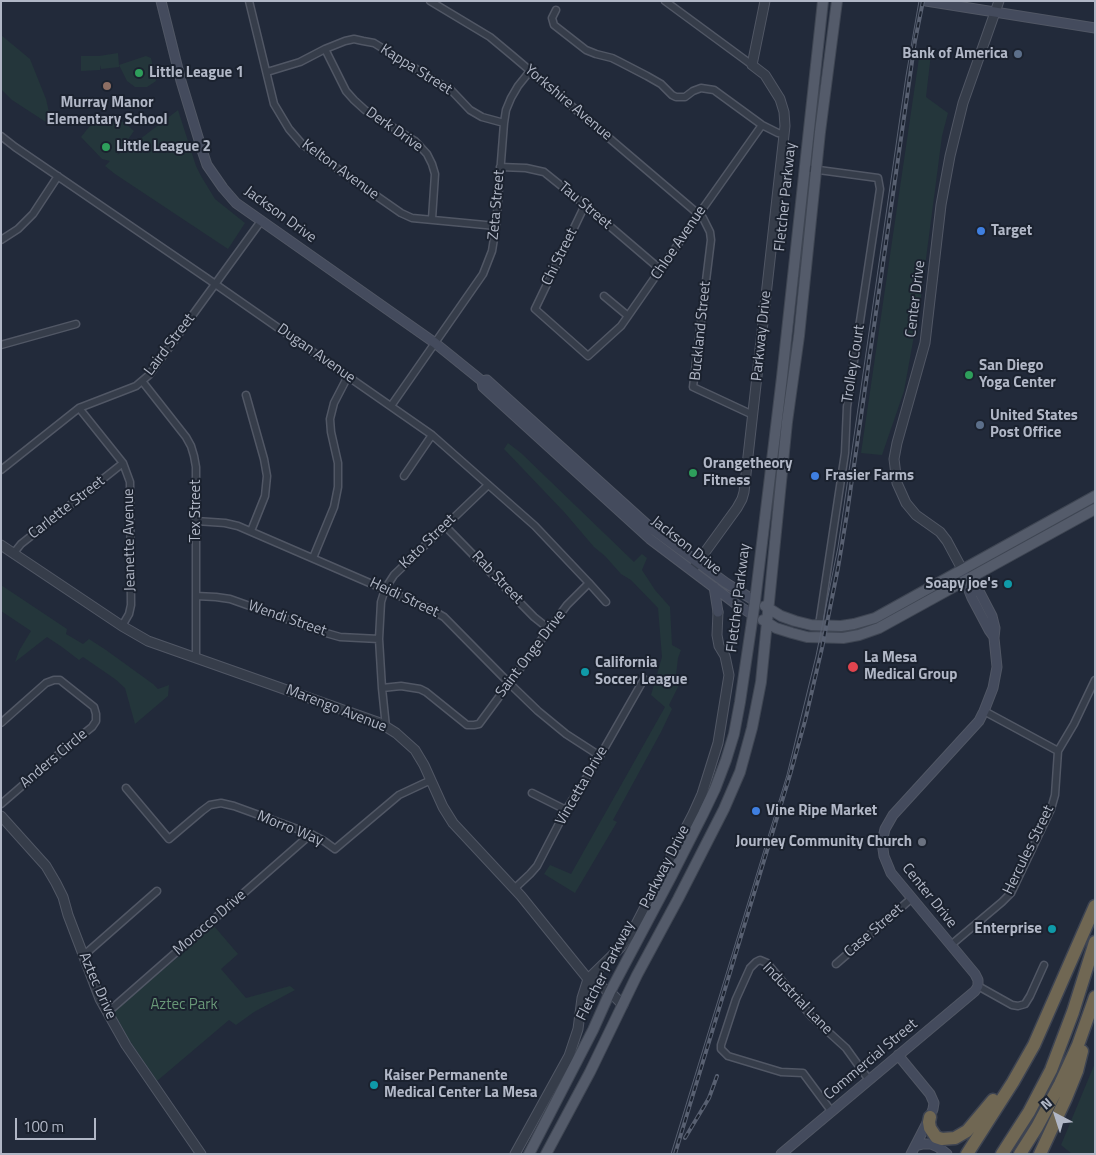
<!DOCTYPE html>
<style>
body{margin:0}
#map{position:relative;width:1096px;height:1155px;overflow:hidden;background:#222a3a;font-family:"Titillium Web",sans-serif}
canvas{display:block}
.frame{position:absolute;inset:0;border:2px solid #b1b7c6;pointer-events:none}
.north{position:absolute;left:1031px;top:1090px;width:50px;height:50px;-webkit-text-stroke:4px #1b222f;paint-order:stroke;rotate:320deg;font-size:14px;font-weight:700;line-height:20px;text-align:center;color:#b1b7c6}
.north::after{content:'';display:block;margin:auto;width:18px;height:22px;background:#b1b7c6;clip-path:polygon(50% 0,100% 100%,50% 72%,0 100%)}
.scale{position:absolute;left:15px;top:1118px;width:81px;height:22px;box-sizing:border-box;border:2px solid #b1b7c6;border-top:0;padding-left:6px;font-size:15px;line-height:18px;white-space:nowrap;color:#b1b7c6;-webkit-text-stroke:4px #1b222f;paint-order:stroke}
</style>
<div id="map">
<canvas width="1096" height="1155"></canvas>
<div class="frame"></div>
<div class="north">N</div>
<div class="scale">100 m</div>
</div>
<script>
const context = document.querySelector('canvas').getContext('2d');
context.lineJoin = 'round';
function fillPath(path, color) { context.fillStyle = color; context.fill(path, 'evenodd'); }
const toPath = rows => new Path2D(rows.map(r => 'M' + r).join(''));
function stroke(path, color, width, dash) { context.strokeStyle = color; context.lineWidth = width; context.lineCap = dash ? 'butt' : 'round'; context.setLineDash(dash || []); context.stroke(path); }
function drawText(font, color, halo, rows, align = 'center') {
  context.font = font + ' "Titillium Web",sans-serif'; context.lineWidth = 4; context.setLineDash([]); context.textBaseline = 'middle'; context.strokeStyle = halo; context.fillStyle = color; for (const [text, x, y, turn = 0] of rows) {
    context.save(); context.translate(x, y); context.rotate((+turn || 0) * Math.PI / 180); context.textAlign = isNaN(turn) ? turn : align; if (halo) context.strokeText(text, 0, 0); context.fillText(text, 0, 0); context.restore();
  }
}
const green = toPath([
 [1,35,30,59,46,99,52,126,12,100,1,89],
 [920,51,931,54,926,97,948,113,942,136,921,297,904,391,882,455,861,453],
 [118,53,119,65,146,56,151,58,156,81,147,87,135,87,127,81,119,65,119,67,101,69,100,65,100,70,81,71,81,56,99,56],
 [178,110,196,166,201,176,215,199,245,223,228,249,115,174,105,166,110,161,102,159,81,137,89,127,96,123,107,119,124,122,134,131,117,155,131,146],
 [508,443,521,453,634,562,642,554,647,558,642,570,655,590,670,607,672,645,681,650,678,658,676,675,682,679,669,705,672,709,661,732,613,820,617,822,575,893,544,874,550,865,571,874,665,707,651,695,662,657,658,608,631,580,621,574,605,556,594,547,565,513,504,449],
 [1,585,67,629,66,634,83,644,89,639,106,650,153,684,158,689,169,685,168,696,135,724,125,688,115,679,83,657,79,660,62,647,47,637,15,662,19,651,31,631,1,611],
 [214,926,238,954,221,969,246,998,290,986,295,990,254,1012,236,1025,229,1020,157,1081,125,1034,115,1016,115,1011],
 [1095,1063,1095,1154,1072,1154,1061,1145]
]);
const minor = toPath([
 [249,1,274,104,289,129,302,144,401,213,412,218,496,226],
 [430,1,490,37,514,57,703,218,710,232,711,240,693,387,753,415],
 [665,1,752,65],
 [556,10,552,18,554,25,586,50,596,54,612,58,620,62,647,76,661,84,672,95,676,97,685,97,693,91,701,88,714,90,762,125,778,133,784,134],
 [325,49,346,91,354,100,365,110,415,141,427,154,432,164,435,174,432,219],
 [267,72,300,62,325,49,345,41,354,39,363,41,374,43,452,91,470,110,482,117,504,123],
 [1,136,15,147,208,279,432,435,535,526,589,583,606,602],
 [500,167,526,168,544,172,585,205,661,270],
 [804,168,878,178,880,189,847,407,845,453,819,625],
 [585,205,535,309,588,356,621,326,628,316,699,214,762,125],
 [1,240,18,229,33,214,58,176],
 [604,296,628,316],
 [1,345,76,324],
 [142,381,186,437,191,446,194,456,196,467,196,658],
 [246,395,264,459,267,476,265,496,251,531],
 [391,406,483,274,492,251,496,226,504,123,506,110,511,98,518,86,530,71],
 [79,408,123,463,130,482,131,605,129,614,122,626],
 [1,470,79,408,136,386,149,375,261,221],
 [404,476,432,435],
 [196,521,225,523,238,526,432,610,444,617,509,683,538,711,566,734,600,756],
 [445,526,534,617,549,629],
 [13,554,21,544,123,463],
 [313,558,334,507,338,487,338,463,331,432,330,419,334,403,348,376],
 [196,596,216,597,230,599,326,633,340,637,379,639],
 [382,688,401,686,420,689,426,692,467,725,474,725,479,724,567,605,589,583],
 [984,711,1058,751],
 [1,723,46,683,54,680,60,680,89,703,94,707,96,714,96,721,92,727,67,747,1,804],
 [386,727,382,688,379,639,381,602,385,589,394,575,488,485],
 [126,788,169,839,202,811,210,805,221,803,234,806,311,834,324,841,335,849,399,795,431,780],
 [532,793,566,810],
 [514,889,530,874,537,866,566,810,600,756,644,679],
 [951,945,1002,902,1011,893,1051,809,1055,795,1058,751,1074,724,1095,680],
 [83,956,157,891],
 [836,964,912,898],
 [978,986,1012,1005,1018,1006,1025,1004,1030,996,1044,965],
 [108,1012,311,834],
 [832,1112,803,1073,781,1072,728,1056,721,1049,721,1045,736,999,750,968,756,962,760,960,767,963,812,1017,846,1048,869,1080]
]);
const tertiary = toPath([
 [1,545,122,626,148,641,380,723,396,733,415,750,424,765,443,807,453,823,521,896,588,979,610,992,623,1005],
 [962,569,947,541,940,532,916,515,906,503,897,483,894,459,897,443,925,343,941,205,950,156,963,103,999,1],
 [692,570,737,508,742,499,744,492,785,126,784,112,780,99,765,75,752,65,765,1],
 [1,816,46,866,56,883,63,897,68,915,100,999,126,1045,201,1154],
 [515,1154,569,1056,578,1029,582,998,588,979,620,948,632,932,693,814,702,794,718,743,729,675,725,656,719,646,717,635,718,612]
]);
const secondary = toPath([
 [161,1,181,81,202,150,207,165,223,188,236,203,435,343,482,381,487,380,651,528,726,583,755,601],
 [926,1,1095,28],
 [482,381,483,387,650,539,736,604,753,615],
 [964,574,967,580,980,593,992,616,995,628,994,638,997,667,993,688,984,711],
 [967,580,968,588,972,598,989,630,994,637],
 [714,587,718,612],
 [898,1055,930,1094,934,1103,933,1109,930,1117,911,1154],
 [915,1146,923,1144,931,1144,938,1147,947,1154],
 [781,1154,975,991,978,986,978,980,975,974,891,873,884,856,882,842,885,829,893,815,979,721,983,713]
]);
const primary = toPath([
 [765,606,781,616,795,621,811,625,841,626,854,624,875,618,1095,496],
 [763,620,776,628,792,633,807,637,843,638,859,635,879,628,1095,509],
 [529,1154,593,1030,610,992,671,877,703,814,715,789,726,760,734,734,740,702,755,601,782,377,823,1],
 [546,1154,590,1072,637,975,678,899,724,809,740,772,752,728,761,682,787,422,799,336,820,132,837,1]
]);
const motorway = toPath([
 [930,1117,929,1122,930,1128,936,1137,942,1139,955,1138,967,1131,993,1100],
 [967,1154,1013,1082,1034,1045,1095,906],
 [1002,1154,1029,1112,1051,1070,1073,1012,1095,942],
 [1020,1154,1037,1127,1060,1084,1078,1045,1095,997],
 [1040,1154,1066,1098,1077,1071,1082,1051]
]);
const tram = toPath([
 [671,1154,787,775,816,656,838,547,906,76,919,1]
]);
const rail = toPath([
 [685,1138,709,1098,717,1076],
 [675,1154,790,775,805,721,822,648,838,568,847,514,915,41,923,1]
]);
const markers = [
 [1018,54,5,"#5c6f8a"],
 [139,73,5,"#2e9e5b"],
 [107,86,5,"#8d6e63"],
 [106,147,5,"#2e9e5b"],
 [981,231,5,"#3f7fe0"],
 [969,375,5,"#2e9e5b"],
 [980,425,5,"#5c6f8a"],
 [693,473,5,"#2e9e5b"],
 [815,476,5,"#3f7fe0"],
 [1008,584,5,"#0f9aa8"],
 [853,667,6,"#e0444e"],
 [585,672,5,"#0f9aa8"],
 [756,811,5,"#3f7fe0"],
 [922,842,5,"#6b7280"],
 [1052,929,5,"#0f9aa8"],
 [374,1085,5,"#0f9aa8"]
];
const poiNames = [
 ["Bank of America",1008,54,"right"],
 ["Little League 1",149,73],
 ["Murray Manor",107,103,"center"],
 ["Elementary School",107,120,"center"],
 ["Little League 2",116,147],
 ["Target",991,231],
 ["San Diego",979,366],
 ["Yoga Center",979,383],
 ["United States",990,416],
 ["Post Office",990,433],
 ["Orangetheory",703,464],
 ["Fitness",703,481],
 ["Frasier Farms",825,476],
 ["Soapy joe's",998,584,"right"],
 ["La Mesa",864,658],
 ["Medical Group",864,675],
 ["California",595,663],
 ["Soccer League",595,680],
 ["Vine Ripe Market",766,811],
 ["Journey Community Church",912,842,"right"],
 ["Enterprise",1042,929,"right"],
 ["Kaiser Permanente",384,1076],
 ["Medical Center La Mesa",384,1093]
];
const streetNames = [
 ["Kappa Street",416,70,32],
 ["Yorkshire Avenue",568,103,40],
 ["Derk Drive",394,130,35],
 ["Kelton Avenue",340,170,36],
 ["Fletcher Parkway",786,197,-84],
 ["Zeta Street",497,205,-85],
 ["Tau Street",585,206,40],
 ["Jackson Drive",280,215,36],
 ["Chloe Avenue",679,243,-56],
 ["Chi Street",560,257,-64],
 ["Center Drive",916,299,-83],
 ["Buckland Street",701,331,-84],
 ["Parkway Drive",762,336,-84],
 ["Laird Street",170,345,-53],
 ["Dugan Avenue",316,354,35],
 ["Trolley Court",854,364,-81],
 ["Carlette Street",67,508,-38],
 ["Tex Street",196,511,-90],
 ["Jeanette Avenue",130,540,-91],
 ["Kato Street",428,542,-44],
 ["Jackson Drive",686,546,38],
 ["Rab Street",497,578,46],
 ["Heidi Street",404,598,25],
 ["Fletcher Parkway",739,598,-83],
 ["Wendi Street",287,619,19],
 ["Saint Onge Drive",531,654,-53],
 ["Marengo Avenue",336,709,21],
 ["Anders Circle",54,759,-40],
 ["Vincetta Drive",582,786,-60],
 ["Morro Way",290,829,22],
 ["Hercules Street",1029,850,-64],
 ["Parkway Drive",665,867,-63],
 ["Center Drive",929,896,51],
 ["Morocco Drive",210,923,-41],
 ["Case Street",874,931,-41],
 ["Fletcher Parkway",606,971,-63],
 ["Aztec Drive",97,986,66],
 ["Industrial Lane",797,999,46],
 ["Commercial Street",871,1060,-40]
];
const parkNames = [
 ["Aztec Park",184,1005]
];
fillPath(green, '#24363b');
stroke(minor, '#515765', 9);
stroke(tertiary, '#515765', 11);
stroke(secondary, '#515765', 11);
stroke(primary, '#3f4653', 12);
stroke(motorway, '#3e4452', 15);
stroke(minor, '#363d4a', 6);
stroke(tertiary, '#363d4a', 9);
stroke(secondary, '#444b5d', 9);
stroke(primary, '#545b6a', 10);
stroke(motorway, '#706753', 12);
stroke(tram, '#586071', 1);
stroke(rail, '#586071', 4);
stroke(rail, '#1b222f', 2, [5.5]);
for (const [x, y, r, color] of markers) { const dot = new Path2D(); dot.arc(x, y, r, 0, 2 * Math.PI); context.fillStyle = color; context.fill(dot); stroke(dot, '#1b222f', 2); }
drawText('bold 15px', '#b1b7c6', '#1b222f', poiNames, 'left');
drawText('15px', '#b1b7c6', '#1b222f', streetNames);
drawText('15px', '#689777', '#1b222f', parkNames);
</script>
